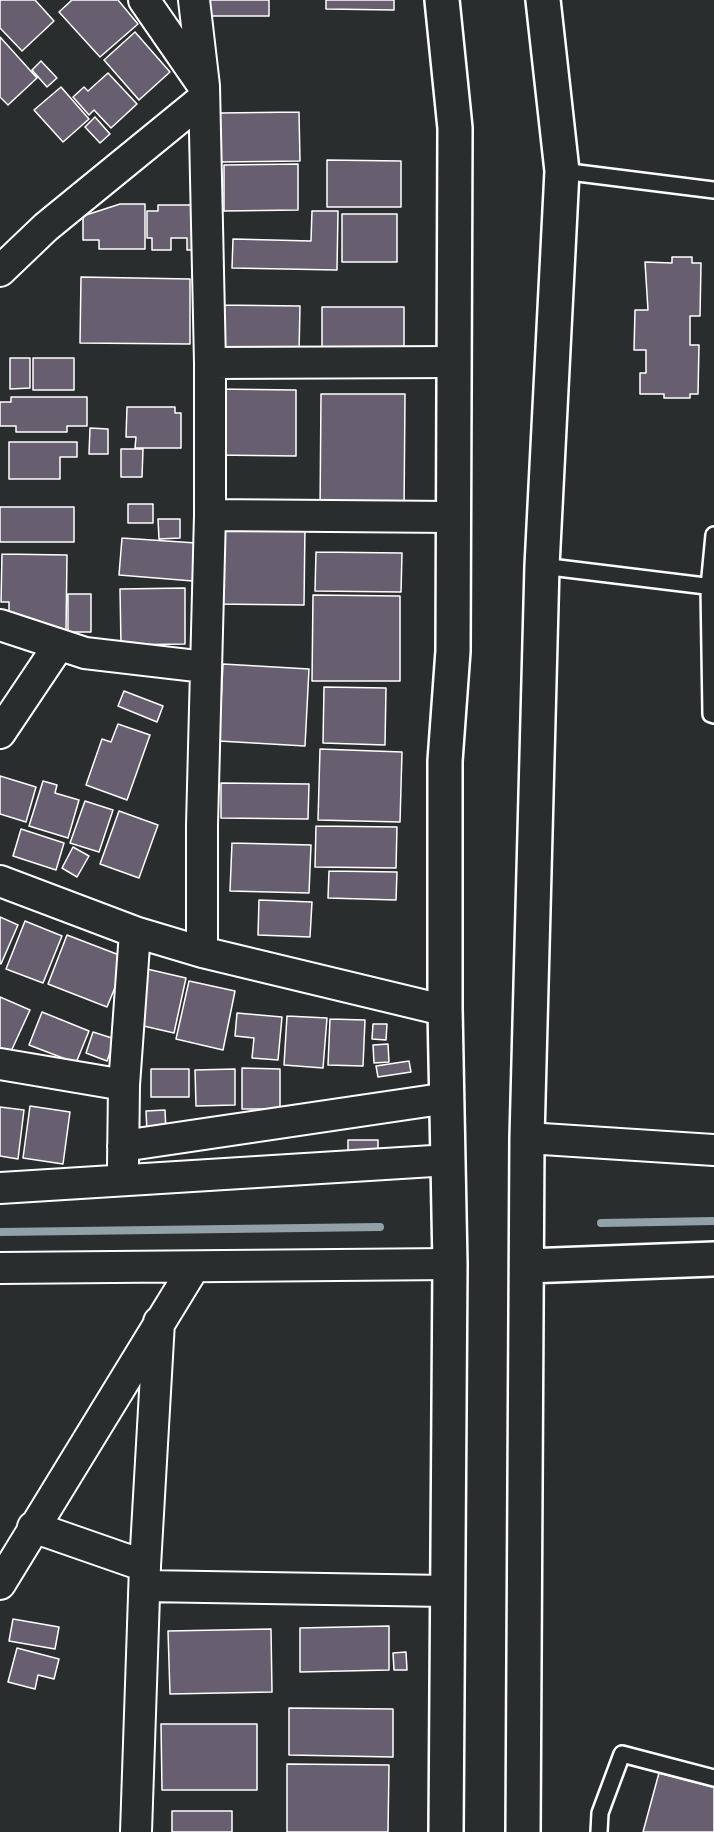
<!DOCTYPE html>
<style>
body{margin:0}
canvas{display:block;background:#2a2d2e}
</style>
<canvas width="714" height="1832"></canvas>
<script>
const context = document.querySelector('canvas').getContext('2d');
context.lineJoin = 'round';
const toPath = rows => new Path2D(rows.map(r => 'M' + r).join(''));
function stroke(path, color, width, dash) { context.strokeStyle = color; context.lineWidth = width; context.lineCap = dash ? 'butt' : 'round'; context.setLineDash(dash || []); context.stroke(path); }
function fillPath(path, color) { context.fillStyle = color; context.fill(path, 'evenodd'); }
const stream = toPath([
 [601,1223,714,1221],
 [0,1232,380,1227]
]);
const building = toPath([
 [0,0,35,0,54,21,22,51,0,28,0,0],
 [72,0,118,0,138,24,100,57,59,12,72,0],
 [204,0,269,0,269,16,204,16,204,0],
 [326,0,394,0,394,10,326,9,326,0],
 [135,32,170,72,139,100,104,60,135,32],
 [0,37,37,78,8,105,0,97,0,37],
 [41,61,57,78,47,87,32,70,41,61],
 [108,73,137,104,111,128,94,110,89,115,73,97,84,87,88,91,108,73],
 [61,87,89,119,63,142,34,110,61,87],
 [299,112,300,161,221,162,220,113,299,112],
 [95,117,110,134,100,143,85,127,95,117],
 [327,160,401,161,401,207,327,207,327,160],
 [298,164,298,210,224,211,224,165,298,164],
 [120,204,145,204,145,249,99,249,99,240,83,240,83,216,120,204],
 [158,205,195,205,194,250,187,250,187,238,171,238,171,250,152,250,152,238,147,238,147,211,158,211,158,205],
 [312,211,338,211,337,270,232,268,233,239,311,241,312,211],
 [342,214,397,214,397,262,342,262,342,214],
 [672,257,692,257,692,263,701,263,700,316,690,316,690,345,699,345,698,394,690,394,690,398,664,398,664,394,640,394,640,373,646,373,646,350,634,350,635,310,648,310,645,262,672,263,672,257],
 [81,277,190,279,190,344,80,343,81,277],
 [219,305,300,306,299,352,218,351,219,305],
 [322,307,404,307,404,351,322,351,322,307],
 [10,358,30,358,30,388,10,389,10,358],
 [33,358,74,358,74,390,33,390,33,358],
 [214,389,296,390,296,456,214,455,214,389],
 [321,394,405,394,404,513,320,513,321,394],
 [11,397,87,397,87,426,67,426,67,432,16,432,16,426,0,426,0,402,11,402,11,397],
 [127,407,175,407,175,413,181,413,181,448,135,448,136,437,126,437,127,407],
 [90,428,108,429,108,454,89,454,90,428],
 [9,442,77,442,77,457,60,457,60,479,9,479,9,442],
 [121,449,143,449,142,477,121,477,121,449],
 [128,504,153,504,153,523,128,523,128,504],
 [0,507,74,507,74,542,0,542,0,507],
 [158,519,180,519,180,538,159,539,158,519],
 [214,523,305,525,304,605,213,604,214,523],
 [122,538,196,543,193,581,119,575,122,538],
 [316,552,402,553,401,592,315,591,316,552],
 [2,554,67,555,66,632,35,631,36,620,9,620,9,602,1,602,2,554],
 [185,588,185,644,121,645,120,589,185,588],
 [68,594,91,594,91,632,68,632,68,594],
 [313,595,400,596,400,681,312,681,313,595],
 [223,664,309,669,305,746,219,741,223,664],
 [324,687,386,688,385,745,323,743,324,687],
 [124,691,163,706,157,722,118,706,124,691],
 [118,724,150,735,127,800,86,785,102,739,111,742,118,724],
 [320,749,402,752,400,822,318,820,320,749],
 [0,776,36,787,26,822,0,814,0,776],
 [43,781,57,785,55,793,79,800,68,838,29,826,43,781],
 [221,783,309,784,308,819,221,818,221,783],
 [85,801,113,810,99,852,70,843,85,801],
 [119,811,158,825,139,878,100,864,119,811],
 [316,826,397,827,396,868,315,867,316,826],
 [21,829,64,843,56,870,13,856,21,829],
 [232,843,311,845,309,893,230,891,232,843],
 [73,847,89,856,77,877,62,868,73,847],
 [329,871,397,872,396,900,328,898,329,871],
 [259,900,312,902,310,937,258,935,259,900],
 [0,917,18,925,1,964,0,963,0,917],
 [25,921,62,936,43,983,6,969,25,921],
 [67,935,127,958,107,1007,48,984,67,935],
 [147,969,186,978,174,1033,135,1024,147,969],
 [189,981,235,991,223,1050,176,1039,189,981],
 [0,997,30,1010,8,1058,0,1055,0,997],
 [42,1012,89,1031,76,1063,29,1045,42,1012],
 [237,1013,282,1017,278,1060,252,1058,254,1038,235,1036,237,1013],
 [287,1016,327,1018,323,1068,284,1065,287,1016],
 [330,1019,365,1020,363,1066,328,1065,330,1019],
 [373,1024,387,1024,386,1040,372,1039,373,1024],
 [93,1032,115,1039,107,1061,86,1053,93,1032],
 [388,1044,389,1062,374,1063,373,1045,388,1044],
 [409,1061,411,1072,378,1077,376,1066,409,1061],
 [242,1068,280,1069,280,1109,242,1109,242,1068],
 [151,1069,189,1069,189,1097,151,1097,151,1069],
 [235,1069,235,1105,196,1106,195,1070,235,1069],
 [30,1106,70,1112,63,1164,23,1158,30,1106],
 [0,1107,24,1110,18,1159,0,1156,0,1107],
 [165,1110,166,1131,147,1132,146,1111,165,1110],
 [348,1140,378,1140,378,1158,348,1158,348,1140],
 [13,1619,59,1627,55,1649,9,1641,13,1619],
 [389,1626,389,1670,300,1672,300,1628,389,1626],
 [271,1629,272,1692,170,1694,168,1631,271,1629],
 [17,1648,59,1659,54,1679,38,1675,35,1689,8,1682,17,1648],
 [406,1652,407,1670,394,1670,393,1653,406,1652],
 [289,1708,393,1709,393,1757,289,1755,289,1708],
 [161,1724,257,1724,257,1790,162,1790,161,1724],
 [287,1764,389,1765,388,1832,287,1832,287,1764],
 [659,1773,714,1787,714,1832,643,1832,659,1773],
 [172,1811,232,1811,232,1832,172,1832,172,1811]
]);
const lane = toPath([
 [562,171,714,190],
 [714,535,709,587,711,714,714,715],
 [542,566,714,587],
 [599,1832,600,1813,622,1754,714,1778]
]);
const street = toPath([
 [144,0,202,84],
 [194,0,204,86,210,363,210,515,202,825,202,952],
 [0,271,46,227,204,98],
 [210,363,455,362],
 [210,515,451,517],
 [0,625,85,653,205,667],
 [0,733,59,645],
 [0,881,135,932,202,952,443,1010,445,1008],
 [0,1064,124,1085],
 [527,1138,714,1150],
 [123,1146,448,1098],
 [123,1165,124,1085,135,932],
 [0,1188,449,1160],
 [0,1268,450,1264],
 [33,1527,145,1566],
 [0,1584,194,1267],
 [145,1586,446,1591],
 [136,1832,145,1566,159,1322]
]);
const secondary = toPath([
 [442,0,455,128,453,651,445,761,445,1008,450,1264,446,1832],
 [527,1266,714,1259],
 [523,1832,527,1138,542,566,562,171,543,0]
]);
stroke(stream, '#92a1a8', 8);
fillPath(building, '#675f70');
stroke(building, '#fff', 1.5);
stroke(lane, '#fff', 20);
stroke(street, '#fff', 34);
stroke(secondary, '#fff', 38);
stroke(lane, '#2a2d2e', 15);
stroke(street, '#2a2d2e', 30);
stroke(secondary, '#2a2d2e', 33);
</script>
